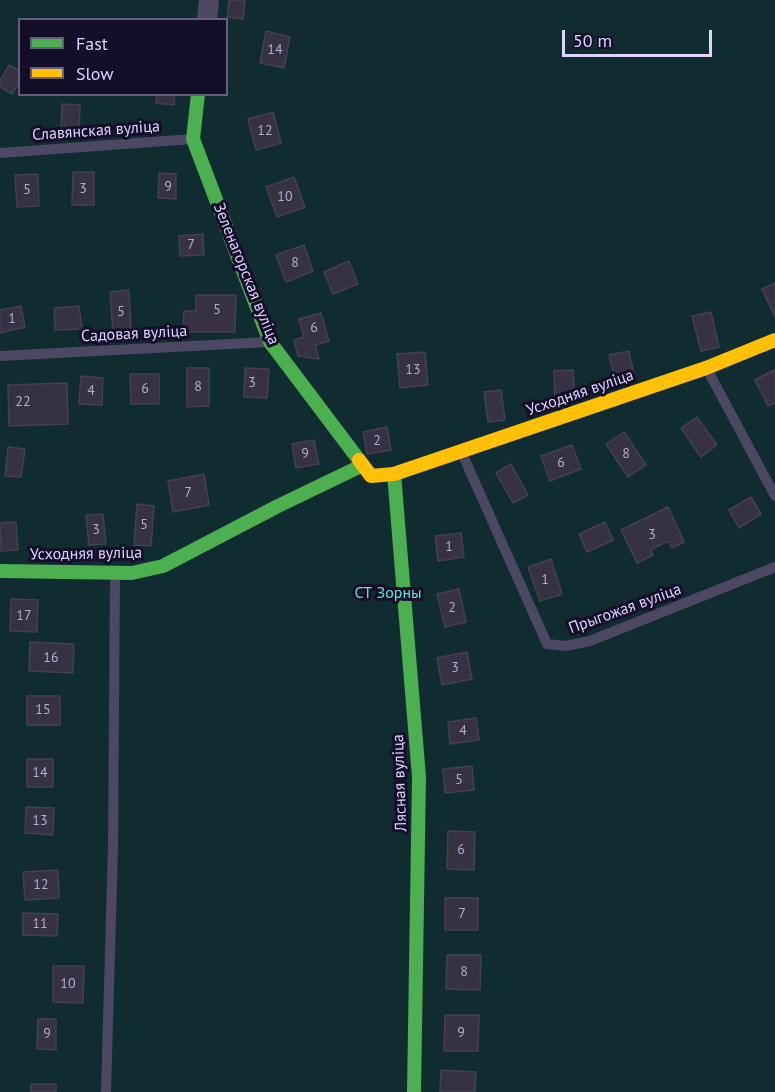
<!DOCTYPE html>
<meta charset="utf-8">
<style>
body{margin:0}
#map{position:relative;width:775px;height:1092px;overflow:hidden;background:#181422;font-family:"PT Sans",sans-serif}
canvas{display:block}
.legend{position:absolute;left:18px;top:18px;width:210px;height:78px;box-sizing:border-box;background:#150e28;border:2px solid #655d7e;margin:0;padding:8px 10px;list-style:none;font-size:18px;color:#ded4ff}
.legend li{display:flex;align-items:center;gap:12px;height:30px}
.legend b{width:30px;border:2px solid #655d7e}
.scale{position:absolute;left:562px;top:30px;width:150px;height:27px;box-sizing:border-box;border:3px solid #ded4ff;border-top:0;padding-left:8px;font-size:18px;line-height:21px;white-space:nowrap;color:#ded4ff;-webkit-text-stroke:4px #150e28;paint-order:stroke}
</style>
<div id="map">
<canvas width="775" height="1092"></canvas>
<ul class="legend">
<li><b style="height:8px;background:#4caf50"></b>Fast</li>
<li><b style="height:8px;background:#ffc107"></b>Slow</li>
</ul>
<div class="scale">50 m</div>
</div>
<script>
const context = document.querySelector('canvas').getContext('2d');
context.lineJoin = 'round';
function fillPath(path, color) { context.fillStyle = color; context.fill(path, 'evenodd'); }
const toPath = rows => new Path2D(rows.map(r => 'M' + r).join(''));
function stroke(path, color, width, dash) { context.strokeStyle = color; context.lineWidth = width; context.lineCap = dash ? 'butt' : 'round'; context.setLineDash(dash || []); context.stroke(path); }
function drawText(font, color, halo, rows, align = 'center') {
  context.font = font + ' "PT Sans",sans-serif'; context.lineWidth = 6; context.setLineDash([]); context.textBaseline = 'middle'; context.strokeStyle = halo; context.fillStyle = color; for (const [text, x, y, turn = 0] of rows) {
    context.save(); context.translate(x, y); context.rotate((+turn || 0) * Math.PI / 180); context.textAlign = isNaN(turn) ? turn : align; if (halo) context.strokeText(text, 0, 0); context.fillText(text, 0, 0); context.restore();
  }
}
const green = toPath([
 [0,0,775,0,775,1092,0,1092],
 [20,20,226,20,226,94,20,94]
]);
const building = toPath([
 [229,0,245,0,243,19,227,17,229,0],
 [266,31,290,37,284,68,260,63,266,31],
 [9,65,20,71,20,81,12,94,0,87,0,81,9,65],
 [157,94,175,94,174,105,156,103,157,94],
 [62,104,80,105,79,132,61,131,62,104],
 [273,112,281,143,256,150,248,119,273,112],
 [73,172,94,172,94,205,72,205,73,172],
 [159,173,176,174,176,199,158,198,159,173],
 [38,174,39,206,17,207,15,175,38,174],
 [294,177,305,207,277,217,266,187,294,177],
 [203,234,204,255,180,256,179,236,203,234],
 [304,245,313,271,286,282,276,255,304,245],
 [349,261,358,284,333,294,324,272,349,261],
 [775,283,775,317,762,289,775,283],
 [129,290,131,331,113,332,110,292,129,290],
 [196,295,236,295,235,332,183,332,184,311,196,311,196,295],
 [21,306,25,327,0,333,0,310,21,306],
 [79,306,82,329,55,330,54,308,79,306],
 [711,312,719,347,701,351,692,316,711,312],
 [321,313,329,341,315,345,319,359,298,356,294,340,304,337,299,319,321,313],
 [629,351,635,379,616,383,609,355,629,351],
 [425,352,428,385,400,388,397,354,425,352],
 [187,368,209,368,209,406,187,407,187,368],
 [245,368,269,369,267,398,244,397,245,368],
 [573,370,575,401,555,402,554,371,573,370],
 [774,370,775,373,775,403,768,406,755,380,774,370],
 [130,374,159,374,159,404,131,404,130,374],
 [81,376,103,378,102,405,79,404,81,376],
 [67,383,68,424,9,426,8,385,67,383],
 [501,390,505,420,488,422,484,392,501,390],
 [697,417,717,445,701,457,681,428,697,417],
 [387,427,391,450,367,454,363,432,387,427],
 [624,432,646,465,628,477,606,444,624,432],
 [314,440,319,464,296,468,292,444,314,440],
 [572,445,581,469,550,481,541,456,572,445],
 [8,447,25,449,21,477,5,476,8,447],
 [511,464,528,495,513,503,496,473,511,464],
 [204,474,209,505,173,512,168,481,204,474],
 [751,497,761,514,739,528,729,510,751,497],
 [137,504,154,506,151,546,134,545,137,504],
 [668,507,684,542,672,548,668,541,650,550,653,555,637,563,621,530,668,507],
 [103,514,106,544,89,545,86,515,103,514],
 [16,522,18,550,1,551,0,523,16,522],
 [605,522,613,540,587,552,579,534,605,522],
 [461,533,464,557,438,561,435,536,461,533],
 [551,559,562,594,540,601,528,567,551,559],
 [459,589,466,622,445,627,437,594,459,589],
 [11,599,38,600,37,632,10,631,11,599],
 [30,642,74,644,73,673,29,671,30,642],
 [467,652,472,679,442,685,437,658,467,652],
 [27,696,60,696,60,725,27,725,27,696],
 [476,718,479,740,450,744,448,722,476,718],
 [27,759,53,759,53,787,27,787,27,759],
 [472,766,474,790,445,793,443,769,472,766],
 [26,807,54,808,53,835,25,833,26,807],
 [448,831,475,832,474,870,447,869,448,831],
 [58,870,59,898,25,900,23,872,58,870],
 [445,898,478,898,478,930,445,930,445,898],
 [23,913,58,914,57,936,23,935,23,913],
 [447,955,481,955,480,990,446,989,447,955],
 [53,966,84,966,83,1003,53,1002,53,966],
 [445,1015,479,1015,478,1051,444,1051,445,1015],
 [38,1019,56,1019,56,1050,37,1049,38,1019],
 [441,1070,476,1072,475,1092,440,1092,441,1070],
 [31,1084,56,1084,56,1092,31,1092,31,1084]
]);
const lane = toPath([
 [0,153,193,139],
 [0,356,269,342],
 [707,369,775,496],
 [461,451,547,644,566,646,590,641,775,567],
 [106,1092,113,847,115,573]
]);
const street = toPath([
 [207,20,209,0]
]);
const fast = toPath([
 [198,94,193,139,270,342,359,460],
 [394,474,419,777,414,1092],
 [0,571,132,573,163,566,278,506,363,465]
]);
const slow = toPath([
 [359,460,371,476,394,474,706,368,775,340]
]);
const numberNames = [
 ["14",275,50],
 ["12",265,131],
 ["9",168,187],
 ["3",83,189],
 ["5",27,190],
 ["10",285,197],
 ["7",191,245],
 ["8",295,263],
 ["5",217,310],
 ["5",121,312],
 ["1",12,319],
 ["6",314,328],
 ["13",413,370],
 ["3",252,383],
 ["8",198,387],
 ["6",145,389],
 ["4",91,391],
 ["22",23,402],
 ["2",377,441],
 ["9",305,454],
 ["8",626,454],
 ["6",561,463],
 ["7",188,493],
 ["5",144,525],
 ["3",96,530],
 ["3",652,535],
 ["1",449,547],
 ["1",545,580],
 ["2",452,608],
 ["17",24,616],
 ["16",51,658],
 ["3",455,668],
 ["15",43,710],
 ["4",463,731],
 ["14",40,773],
 ["5",459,780],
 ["13",40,821],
 ["6",461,850],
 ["12",41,885],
 ["7",462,914],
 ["11",40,924],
 ["8",464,972],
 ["10",68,984],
 ["9",461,1033],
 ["9",47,1034]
];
const streetNames = [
 ["Славянская вуліца",96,131,-4],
 ["Зеленагорская вуліца",246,274,68],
 ["Садовая вуліца",134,334,-3],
 ["Усходняя вуліца",580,393,-19],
 ["Усходняя вуліца",86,554,-1],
 ["Прыгожая вуліца",625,609,-20],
 ["Лясная вуліца",400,783,-92]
];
const parkNames = [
 ["СТ Зорны",388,593]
];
fillPath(green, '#112c30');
fillPath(building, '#373144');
stroke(building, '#453f56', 1.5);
stroke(lane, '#4c4863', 10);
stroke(street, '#4c4863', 20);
stroke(fast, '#4caf50', 14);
stroke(slow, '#ffc107', 14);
drawText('14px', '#b4abd0', null, numberNames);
drawText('16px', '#ded4ff', '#150e28', streetNames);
drawText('16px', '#57e8d3', '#150e28', parkNames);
</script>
